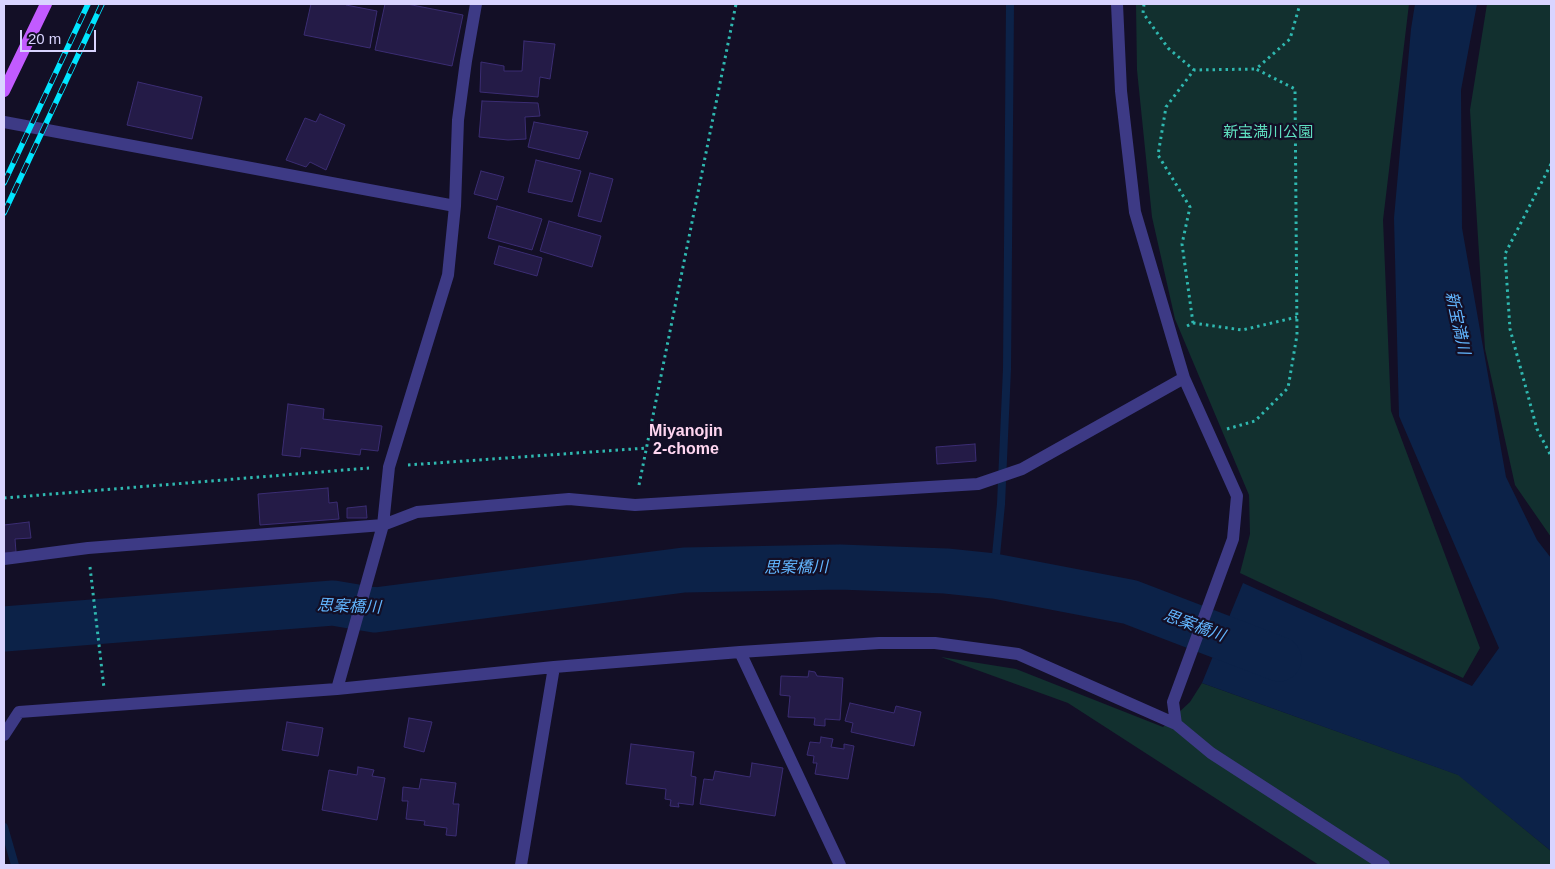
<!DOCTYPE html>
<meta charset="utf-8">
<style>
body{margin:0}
#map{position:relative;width:1555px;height:869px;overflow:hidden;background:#130f26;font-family:Helvetica,sans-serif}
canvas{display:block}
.frame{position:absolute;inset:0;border:5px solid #d9d4ff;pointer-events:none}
.scale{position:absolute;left:20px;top:30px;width:76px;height:22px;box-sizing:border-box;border:2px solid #d9d4ff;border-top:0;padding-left:6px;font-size:15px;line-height:18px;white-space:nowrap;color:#d9d4ff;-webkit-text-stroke:4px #130f26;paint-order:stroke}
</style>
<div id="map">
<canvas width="1555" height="869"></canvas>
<div class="frame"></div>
<div class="scale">20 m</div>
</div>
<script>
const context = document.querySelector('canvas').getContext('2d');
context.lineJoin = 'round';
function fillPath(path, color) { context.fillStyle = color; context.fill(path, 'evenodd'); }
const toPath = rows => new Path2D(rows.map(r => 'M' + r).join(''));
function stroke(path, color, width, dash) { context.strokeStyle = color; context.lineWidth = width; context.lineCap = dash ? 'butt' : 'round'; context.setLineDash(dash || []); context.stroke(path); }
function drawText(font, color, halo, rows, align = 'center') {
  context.font = font + ' Helvetica,"Noto Sans JP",sans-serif'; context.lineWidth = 4.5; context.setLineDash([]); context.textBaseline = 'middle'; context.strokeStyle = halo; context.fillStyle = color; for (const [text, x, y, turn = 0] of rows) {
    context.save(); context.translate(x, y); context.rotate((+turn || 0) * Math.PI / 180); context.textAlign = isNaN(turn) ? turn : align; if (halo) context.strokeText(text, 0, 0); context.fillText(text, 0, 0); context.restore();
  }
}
const green = toPath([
 [1136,4,1409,4,1383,220,1391,411,1480,648,1463,678,1240,573,1250,534,1249,495,1175,319,1152,217,1137,70],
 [1487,4,1551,4,1551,537,1515,485,1485,349,1470,110],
 [941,657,1016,669,1163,727,1190,702,1202,683,1459,775,1551,851,1551,865,1319,865,1068,703]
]);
const water = toPath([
 [1415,4,1477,4,1461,90,1462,228,1506,477,1537,540,1551,558,1551,851,1458,775,1202,683,1243,583,1472,686,1499,648,1399,416,1394,218,1411,29]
]);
const stream = toPath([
 [994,576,1001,504,1007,369,1010,4],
 [4,827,15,865]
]);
const river = toPath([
 [4,629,333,603,375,610,684,570,840,567,946,571,994,576,1130,602,1279,659]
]);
const building = toPath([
 [311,4,346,4,346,5,377,11,370,48,304,35,311,4],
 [385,4,407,4,463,15,452,66,375,50,385,4],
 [524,41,555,44,550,79,540,77,538,97,480,92,481,62,504,66,504,71,522,71,524,41],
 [138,82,202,97,192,139,127,125,138,82],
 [482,101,538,103,540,116,525,117,526,139,508,140,479,137,482,101],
 [320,114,345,125,326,170,310,162,306,167,286,160,305,118,316,122,320,114],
 [534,122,588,132,579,159,528,147,534,122],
 [536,160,581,171,572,202,528,192,536,160],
 [481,171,504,177,497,200,474,194,481,171],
 [590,173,613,179,601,222,578,216,590,173],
 [497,206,542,219,532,250,488,238,497,206],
 [549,221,601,236,592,267,540,251,549,221],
 [499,246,542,258,537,276,494,264,499,246],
 [288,404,324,409,323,419,382,426,378,451,361,449,360,455,301,448,300,457,282,455,288,404],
 [975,444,976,461,937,464,936,447,975,444],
 [328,488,329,503,337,502,339,519,260,525,258,494,328,488],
 [366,506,367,518,347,518,347,508,366,506],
 [29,522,31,538,15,539,16,552,4,553,4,525,29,522],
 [809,671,815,672,817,676,843,678,840,720,825,719,825,726,814,725,815,718,788,717,790,696,780,695,781,676,808,677,809,671],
 [850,703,894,713,896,706,921,712,914,746,851,732,853,723,845,721,850,703],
 [409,718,432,722,424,752,404,747,409,718],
 [287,722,323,728,318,756,282,750,287,722],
 [821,737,833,739,831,747,844,749,844,744,854,746,848,779,815,774,817,763,813,763,814,756,807,755,810,742,820,743,821,737],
 [631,744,694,752,691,776,696,777,693,805,678,803,679,807,670,806,671,800,665,799,666,789,626,784,631,744],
 [752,763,783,768,775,816,700,804,704,779,713,780,715,771,750,777,752,763],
 [358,767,374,770,372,776,385,778,377,820,322,810,329,770,357,775,358,767],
 [421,779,456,783,453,804,459,804,456,836,446,835,447,828,424,825,425,821,406,819,408,801,402,801,403,787,419,789,421,779]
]);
const path = toPath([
 [1144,4,1143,13,1168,48,1194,70],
 [1551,164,1505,254,1510,329,1537,429,1551,456],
 [1193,323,1242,330,1297,317],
 [1187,326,1193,323,1182,244,1190,207,1158,155,1166,107,1194,70,1256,69],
 [1227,429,1255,421,1288,388,1297,335,1295,89,1256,69,1290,39,1300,4],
 [408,465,647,448],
 [639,485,736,4],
 [4,498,369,468],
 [90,567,104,688]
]);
const minor = toPath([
 [1117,4,1121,91,1135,212,1184,378,1237,496,1233,539,1173,702,1176,724,1211,753,1384,865],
 [4,122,455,206],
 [4,559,88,548,383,525,417,512,569,499,635,505,978,484,1022,469,1184,378],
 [740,652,879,643,935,643,1018,654,1176,724],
 [337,689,383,525,389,467,448,275,455,206,458,120,466,61,476,4],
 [4,735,19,712,337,689,554,667,740,652,840,865],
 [521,865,554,667]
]);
const major = toPath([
 [4,91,46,4]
]);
const rail = toPath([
 [4,183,88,4],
 [4,213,102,4]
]);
const parkNames = [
 ["新宝満川公園",1268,133]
];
const waterNames = [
 ["新宝満川",1457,323,78],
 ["思案橋川",796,568,-1],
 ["思案橋川",349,607,2],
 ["思案橋川",1194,626,20]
];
const neighbourhoodNames = [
 ["Miyanojin",686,432],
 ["2-chome",686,450]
];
fillPath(green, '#12302f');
fillPath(water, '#0c2248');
stroke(stream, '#0c2248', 8);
stroke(river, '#0c2248', 45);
fillPath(building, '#241b47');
stroke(building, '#3b2d73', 1);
stroke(path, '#2fb8b0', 3, [2.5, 4]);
stroke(minor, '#3d3a85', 12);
stroke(major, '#c25bff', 12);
stroke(rail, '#00e5ff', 5.5);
stroke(rail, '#130f26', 4, [11]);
drawText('15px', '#5fe0c0', '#130f26', parkNames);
drawText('italic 16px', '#62b6ff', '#130f26', waterNames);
drawText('bold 16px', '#ffd6f0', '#130f26', neighbourhoodNames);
</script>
